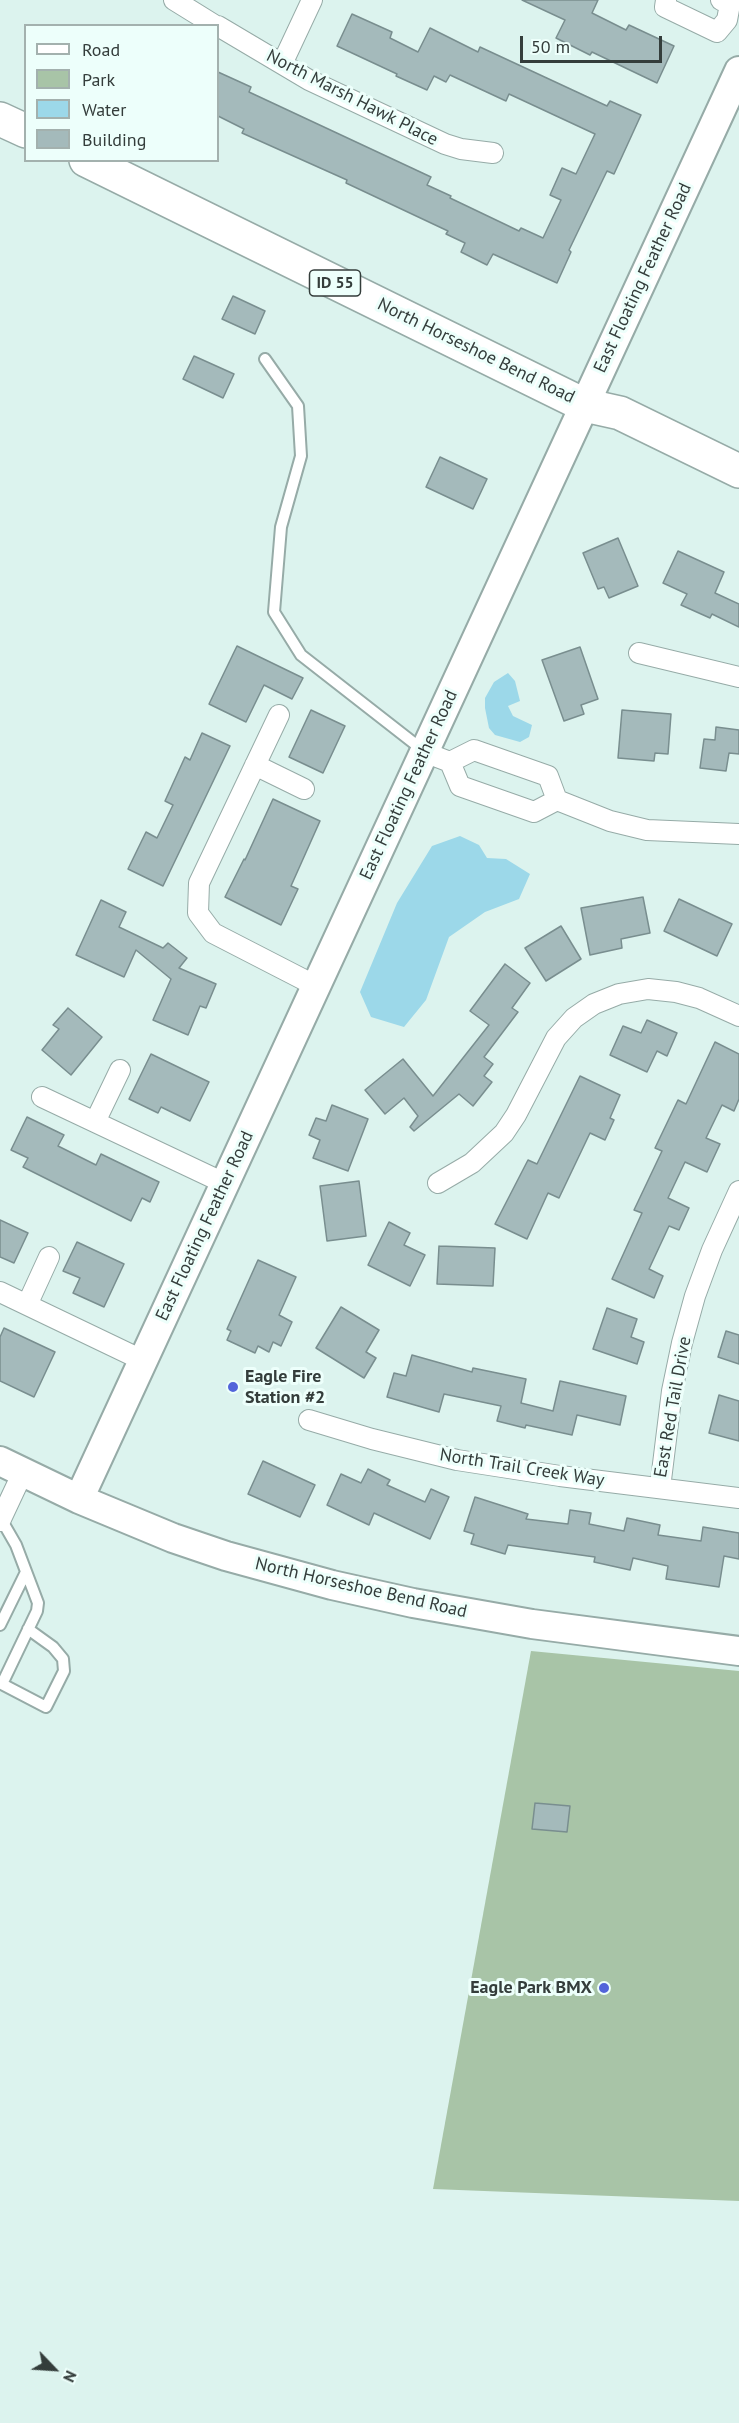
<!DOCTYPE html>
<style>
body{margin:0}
#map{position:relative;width:739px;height:2423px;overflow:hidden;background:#dcf3ee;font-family:"PT Sans",sans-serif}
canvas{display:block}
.legend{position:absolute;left:24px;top:24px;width:195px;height:138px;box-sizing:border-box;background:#edfffb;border:2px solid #a3b1ae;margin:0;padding:8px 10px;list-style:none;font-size:18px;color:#343d3b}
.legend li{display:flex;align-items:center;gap:12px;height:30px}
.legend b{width:30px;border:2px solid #a3b1ae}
.north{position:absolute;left:24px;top:2339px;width:60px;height:60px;-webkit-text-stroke:4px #edfffb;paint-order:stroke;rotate:115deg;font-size:16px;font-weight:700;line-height:24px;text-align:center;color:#343d3b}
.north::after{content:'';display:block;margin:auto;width:21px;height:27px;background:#343d3b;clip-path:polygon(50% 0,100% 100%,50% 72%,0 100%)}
.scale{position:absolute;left:520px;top:36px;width:142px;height:27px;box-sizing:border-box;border:3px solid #343d3b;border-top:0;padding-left:8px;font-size:18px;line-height:21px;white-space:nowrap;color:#343d3b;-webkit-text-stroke:4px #edfffb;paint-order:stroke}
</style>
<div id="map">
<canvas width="739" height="2423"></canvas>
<ul class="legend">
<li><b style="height:8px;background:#fff"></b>Road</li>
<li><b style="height:16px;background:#a8c4a7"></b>Park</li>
<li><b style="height:16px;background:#9cd8e9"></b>Water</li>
<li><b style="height:16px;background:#a4babb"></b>Building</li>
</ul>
<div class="north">N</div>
<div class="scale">50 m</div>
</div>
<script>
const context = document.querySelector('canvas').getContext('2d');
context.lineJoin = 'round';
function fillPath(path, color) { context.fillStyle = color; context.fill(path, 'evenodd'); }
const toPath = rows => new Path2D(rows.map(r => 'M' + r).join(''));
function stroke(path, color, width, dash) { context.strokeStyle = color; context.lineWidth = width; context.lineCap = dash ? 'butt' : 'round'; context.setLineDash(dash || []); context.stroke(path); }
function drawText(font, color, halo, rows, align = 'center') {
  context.font = font + ' "PT Sans",sans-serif'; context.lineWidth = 6; context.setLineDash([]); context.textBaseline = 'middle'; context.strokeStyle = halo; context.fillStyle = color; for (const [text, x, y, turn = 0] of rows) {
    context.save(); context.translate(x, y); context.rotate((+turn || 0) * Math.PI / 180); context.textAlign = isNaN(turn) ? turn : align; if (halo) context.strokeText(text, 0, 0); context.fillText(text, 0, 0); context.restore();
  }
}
const green = toPath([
 [531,1651,739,1671,739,2201,433,2189]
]);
const water = toPath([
 [508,673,515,681,520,701,508,706,513,716,532,725,529,737,520,742,495,735,489,728,485,708,485,698,494,682],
 [460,836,479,845,487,858,506,859,530,874,519,899,485,912,449,937,426,1000,404,1027,371,1017,360,992,397,903,432,846]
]);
const building = toPath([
 [522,0,598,0,592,13,626,30,629,25,674,46,657,83,592,52,590,55,556,38,565,20,522,0],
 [352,14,392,32,390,38,418,52,430,28,478,52,480,47,607,106,610,101,641,115,614,174,607,171,569,250,571,252,557,283,493,254,487,265,461,252,465,243,446,234,448,231,346,183,347,180,242,133,244,129,218,116,218,72,251,87,249,92,431,177,427,185,451,196,450,198,519,231,521,228,543,238,561,200,550,195,562,168,576,174,595,134,509,94,506,101,450,75,446,82,434,76,427,90,396,76,397,74,337,46,352,14],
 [233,296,265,311,255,334,222,319,233,296],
 [194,356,234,374,223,398,183,379,194,356],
 [440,457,487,479,473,509,426,487,440,457],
 [618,538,638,586,609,598,604,587,598,589,583,553,618,538],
 [678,551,724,572,715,593,739,604,739,627,712,614,710,618,681,605,687,594,663,583,678,551],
 [237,646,303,678,292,699,264,685,246,722,209,704,237,646],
 [580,647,598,699,581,705,584,714,564,721,542,660,580,647],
 [311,710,345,726,323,773,289,757,311,710],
 [622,710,671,714,668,754,655,753,654,761,618,758,622,710],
 [716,727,739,730,739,754,729,753,726,771,700,768,704,739,715,740,716,727],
 [202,733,230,746,163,886,128,869,146,832,157,838,173,805,165,801,185,757,190,760,202,733],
 [273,799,320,821,291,886,298,889,281,925,225,897,244,859,245,860,273,799],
 [643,897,650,933,621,939,622,948,590,955,581,908,643,897],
 [679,899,732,924,717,956,664,931,679,899],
 [101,900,126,912,119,927,163,948,168,943,187,958,179,968,216,984,206,1008,200,1006,188,1035,153,1020,171,979,136,950,124,977,76,955,101,900],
 [561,926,581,959,546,981,525,948,561,926],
 [505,964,530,983,512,1008,518,1012,484,1057,493,1064,484,1076,492,1082,473,1106,459,1094,414,1131,410,1127,418,1116,404,1098,385,1114,365,1090,403,1059,433,1096,489,1025,470,1011,505,964],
 [68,1008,102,1037,71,1075,42,1050,59,1029,53,1025,68,1008],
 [647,1020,677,1033,667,1056,657,1051,647,1072,610,1055,623,1026,641,1033,647,1020],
 [715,1042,739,1054,739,1099,734,1111,722,1105,706,1138,720,1144,707,1172,685,1162,668,1198,689,1208,679,1230,669,1226,649,1269,663,1276,654,1298,612,1279,642,1213,634,1210,662,1151,655,1148,678,1100,686,1104,715,1042],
 [151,1054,209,1082,190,1121,161,1107,158,1113,129,1099,151,1054],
 [580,1076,620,1095,610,1118,614,1120,605,1140,590,1133,559,1198,548,1193,527,1239,495,1224,528,1160,537,1164,580,1076],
 [332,1105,368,1119,348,1171,313,1158,320,1140,309,1135,316,1118,326,1121,332,1105],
 [27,1117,64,1135,58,1146,96,1165,101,1154,159,1182,150,1202,142,1198,131,1221,23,1167,28,1158,11,1150,27,1117],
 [359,1181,366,1236,327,1241,320,1186,359,1181],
 [0,1220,28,1233,14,1263,0,1257,0,1220],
 [389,1222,410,1233,404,1245,425,1255,410,1286,368,1265,389,1222],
 [77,1242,124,1264,104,1307,73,1293,80,1278,63,1271,77,1242],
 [439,1246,495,1248,493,1286,437,1284,439,1246],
 [258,1260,296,1277,279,1315,292,1322,281,1346,273,1342,269,1352,258,1346,255,1353,227,1340,231,1331,227,1329,258,1260],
 [341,1307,379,1330,366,1352,376,1358,364,1378,316,1348,341,1307],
 [607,1308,637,1319,631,1337,644,1342,637,1364,593,1349,607,1308],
 [4,1328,55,1352,34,1397,0,1381,0,1337,4,1328],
 [726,1331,739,1335,739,1364,718,1357,726,1331],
 [412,1355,472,1372,473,1368,526,1379,521,1403,553,1411,560,1381,626,1396,620,1425,577,1415,572,1435,526,1425,525,1428,497,1421,501,1406,444,1394,439,1412,387,1397,394,1373,406,1376,412,1355],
 [719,1395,739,1401,739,1441,709,1433,719,1395],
 [263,1461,315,1485,300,1517,248,1494,263,1461],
 [368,1469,390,1480,387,1485,425,1502,431,1489,449,1497,430,1539,374,1513,369,1525,327,1505,341,1474,361,1483,368,1469],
 [475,1497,528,1514,526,1519,568,1524,570,1510,591,1513,589,1524,624,1531,627,1518,660,1525,658,1535,701,1541,703,1527,739,1533,739,1559,724,1556,719,1587,666,1579,668,1566,633,1558,630,1570,594,1562,595,1557,508,1545,505,1554,471,1544,474,1534,464,1531,475,1497],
 [535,1803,570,1806,567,1832,532,1829,535,1803]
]);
const lane = toPath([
 [265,359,298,406,301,456,281,527,274,612,301,655,424,751],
 [1,1519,16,1545,38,1603,37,1611,2,1684],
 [0,1625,26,1572],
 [0,1683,46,1707,64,1671,63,1659,53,1647,28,1629]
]);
const street = toPath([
 [174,0,216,26],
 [666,0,665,7,717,32,727,20,730,4,721,0],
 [218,26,309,80,445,144,461,149,493,153],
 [282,64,312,0],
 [639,653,739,677],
 [279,715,199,883,198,913,213,933,316,986],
 [424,752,450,762,460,786,534,812,557,800,548,776,474,750,450,762],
 [255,765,304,789],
 [557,800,610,821,647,830,739,834],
 [42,1097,224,1183],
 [95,1122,120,1070],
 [438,1183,472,1163,504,1133,516,1115,556,1038,574,1018,594,1004,619,994,648,989,676,992,699,998,739,1016],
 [0,1292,142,1360],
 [27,1305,49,1257],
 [309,1420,372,1439,457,1460,560,1476,739,1498],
 [660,1488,672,1391,682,1343,695,1296,712,1250,739,1191],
 [0,1521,23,1472]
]);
const secondary = toPath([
 [0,1461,79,1499,173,1538,226,1556,332,1585,413,1603,532,1624,739,1651],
 [79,1499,739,71]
]);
const highway = toPath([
 [0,119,26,131],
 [86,160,584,405,620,413,739,471]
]);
const markers = [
 [233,1387,6,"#5264da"],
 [604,1988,6,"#5264da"]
];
const shields = [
 [335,283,51]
];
const shieldNames = [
 ["ID 55",335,283]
];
const streetNames = [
 ["North Marsh Hawk Place",352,98,27],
 ["East Floating Feather Road",643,278,-65],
 ["North Horseshoe Bend Road",476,351,26],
 ["East Floating Feather Road",409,785,-65],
 ["East Floating Feather Road",205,1226,-65],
 ["East Red Tail Drive",673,1407,-80],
 ["North Trail Creek Way",522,1468,9],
 ["North Horseshoe Bend Road",361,1588,13]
];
const poiNames = [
 ["Eagle Fire",245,1377],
 ["Station #2",245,1398],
 ["Eagle Park BMX",592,1988,"right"]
];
fillPath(green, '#a8c4a7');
fillPath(water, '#9cd8e9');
fillPath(building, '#a4babb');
stroke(building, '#798e8f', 1.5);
stroke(lane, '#96aba7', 14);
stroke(street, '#96aba7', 22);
stroke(secondary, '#96aba7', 32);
stroke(highway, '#96aba7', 36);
stroke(lane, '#fff', 10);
stroke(street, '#fff', 20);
stroke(secondary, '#fff', 28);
stroke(highway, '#fff', 33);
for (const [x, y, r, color] of markers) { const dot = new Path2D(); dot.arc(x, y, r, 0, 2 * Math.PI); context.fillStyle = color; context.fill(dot); stroke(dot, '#edfffb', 2); }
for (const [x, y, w] of shields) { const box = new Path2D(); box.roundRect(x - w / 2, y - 13, w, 26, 4.5); context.fillStyle = '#edfffb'; context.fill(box); stroke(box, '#343d3b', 1.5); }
drawText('bold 16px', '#343d3b', null, shieldNames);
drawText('18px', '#343d3b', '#edfffb', streetNames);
drawText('bold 18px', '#343d3b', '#edfffb', poiNames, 'left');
</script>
